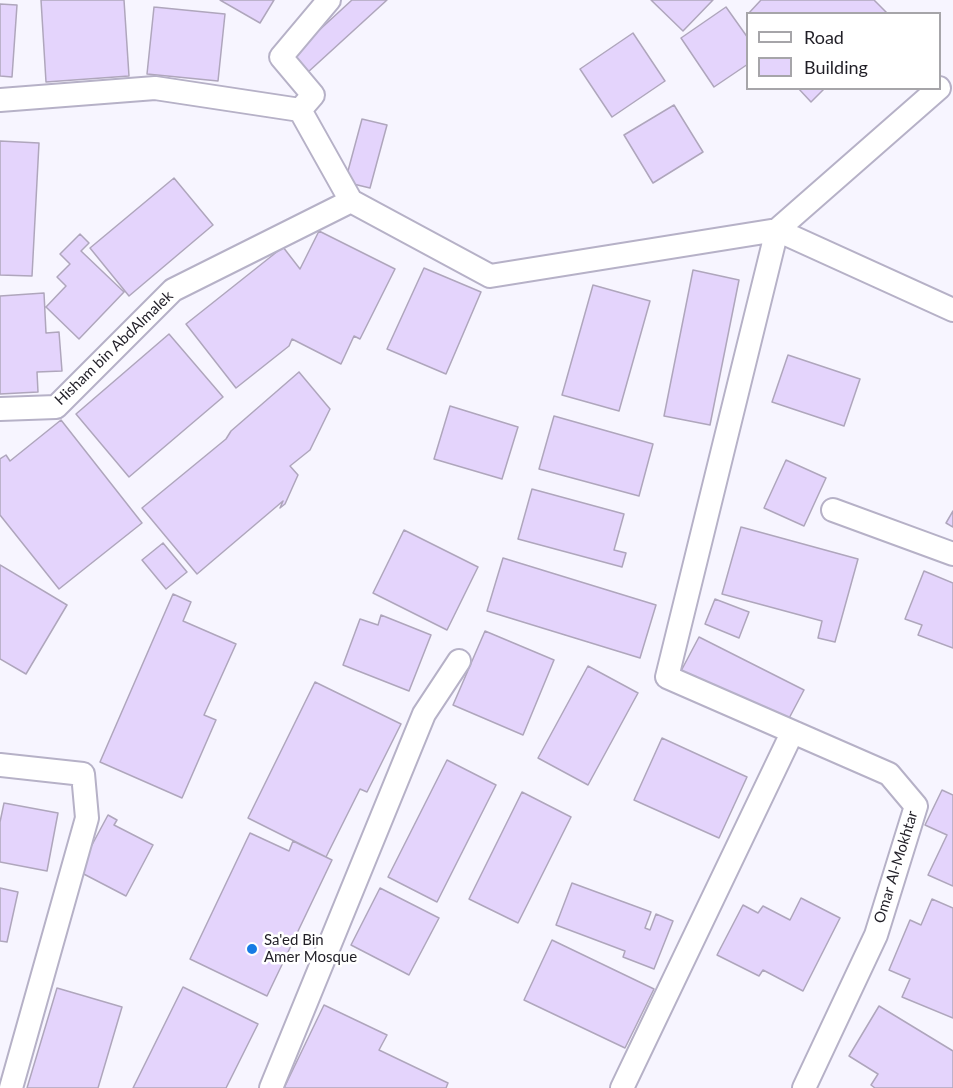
<!DOCTYPE html>
<style>
body{margin:0}
#map{position:relative;width:953px;height:1088px;overflow:hidden;background:#f7f5ff;font-family:Lato,sans-serif}
canvas{display:block}
.legend{position:absolute;left:746px;top:12px;width:195px;height:78px;box-sizing:border-box;background:#fff;border:2px solid #a6a5a9;margin:0;padding:8px 10px;list-style:none;font-size:18px;color:#211f27}
.legend li{display:flex;align-items:center;gap:12px;height:30px}
.legend b{width:30px;border:2px solid #a6a5a9}
</style>
<div id="map">
<canvas width="953" height="1088"></canvas>
<ul class="legend">
<li><b style="height:8px;background:#fff"></b>Road</li>
<li><b style="height:16px;background:#e4d4fc"></b>Building</li>
</ul>
</div>
<script>
const context = document.querySelector('canvas').getContext('2d');
context.lineJoin = 'round';
function fillPath(path, color) { context.fillStyle = color; context.fill(path, 'evenodd'); }
const toPath = rows => new Path2D(rows.map(r => 'M' + r).join(''));
function stroke(path, color, width, dash) { context.strokeStyle = color; context.lineWidth = width; context.lineCap = dash ? 'butt' : 'round'; context.setLineDash(dash || []); context.stroke(path); }
function drawText(font, color, halo, rows, align = 'center') {
  context.font = font + ' Lato,sans-serif'; context.lineWidth = 5; context.setLineDash([]); context.textBaseline = 'middle'; context.strokeStyle = halo; context.fillStyle = color; for (const [text, x, y, turn = 0] of rows) {
    context.save(); context.translate(x, y); context.rotate((+turn || 0) * Math.PI / 180); context.textAlign = isNaN(turn) ? turn : align; if (halo) context.strokeText(text, 0, 0); context.fillText(text, 0, 0); context.restore();
  }
}
const building = toPath([
 [41,0,124,0,129,76,46,82,41,0],
 [220,0,274,0,260,23,220,0],
 [352,0,387,0,307,73,291,56,352,0],
 [651,0,713,0,683,31,651,0],
 [761,0,874,0,888,14,748,14,761,0],
 [0,4,17,5,12,77,0,76,0,4],
 [154,7,225,14,218,81,147,74,154,7],
 [726,7,748,38,748,64,714,87,681,38,726,7],
 [633,33,665,81,612,117,580,69,633,33],
 [798,88,824,88,824,89,811,102,798,88],
 [674,105,703,152,653,183,624,135,674,105],
 [362,119,387,125,370,188,345,182,362,119],
 [0,141,39,143,32,276,0,275,0,141],
 [174,178,213,225,129,296,90,248,174,178],
 [319,231,395,269,360,339,354,336,341,364,292,339,289,346,236,388,186,324,283,247,300,269,319,231],
 [80,234,89,243,81,251,124,292,79,339,46,307,66,286,57,277,70,264,60,254,80,234],
 [424,268,481,292,446,374,387,349,424,268],
 [693,270,739,280,710,425,664,416,693,270],
 [593,285,650,301,619,411,562,395,593,285],
 [44,293,46,333,59,332,62,371,37,372,38,392,0,394,0,296,44,293],
 [169,334,223,397,129,477,76,414,169,334],
 [788,355,860,379,844,426,772,402,788,355],
 [299,372,330,409,310,450,290,466,298,475,285,504,280,508,283,501,197,574,142,508,226,439,231,431,299,372],
 [450,406,518,427,502,479,434,459,450,406],
 [554,416,653,444,639,496,539,469,554,416],
 [61,420,142,523,59,589,0,515,0,459,6,455,10,461,61,420],
 [786,460,826,478,804,526,764,508,786,460],
 [532,489,624,514,614,550,626,553,622,567,518,539,532,489],
 [953,511,953,527,946,523,953,511],
 [741,527,858,559,835,642,818,638,822,621,722,594,741,527],
 [404,530,478,567,447,630,373,593,404,530],
 [163,543,187,572,166,589,142,560,163,543],
 [503,558,656,605,640,658,487,611,503,558],
 [0,565,67,605,26,674,0,659,0,565],
 [924,571,953,583,953,648,918,635,922,625,905,619,924,571],
 [173,594,191,602,183,621,236,644,204,715,216,720,182,798,100,762,173,594],
 [715,599,749,612,739,638,705,624,715,599],
 [381,615,431,635,409,691,343,665,360,619,378,625,381,615],
 [485,631,554,660,523,735,453,705,485,631],
 [699,637,804,690,786,724,681,671,699,637],
 [588,666,638,693,588,785,538,758,588,666],
 [315,682,401,724,367,792,360,789,326,857,248,818,315,682],
 [662,738,747,777,719,838,634,800,662,738],
 [447,760,496,785,437,902,388,877,447,760],
 [942,790,953,795,953,886,928,875,947,835,925,825,942,790],
 [522,792,571,817,518,923,469,899,522,792],
 [4,803,58,813,47,871,0,862,0,822,4,803],
 [108,815,117,820,114,825,153,845,126,896,78,871,108,815],
 [250,833,289,851,293,841,332,860,267,996,190,959,250,833],
 [572,883,651,912,645,928,650,930,656,914,673,921,654,969,623,957,625,951,556,925,572,883],
 [0,888,18,892,7,942,0,941,0,888],
 [380,888,439,918,409,975,351,945,380,888],
 [801,898,840,918,803,991,763,970,759,976,717,955,743,905,758,913,763,906,790,920,801,898],
 [932,899,953,908,953,1018,902,997,910,979,889,970,910,920,921,925,932,899],
 [552,940,654,989,625,1048,524,1000,552,940],
 [183,987,258,1024,226,1088,133,1088,183,987],
 [57,988,122,1007,98,1088,27,1088,57,988],
 [324,1005,387,1035,379,1050,448,1083,446,1088,284,1088,324,1005],
 [879,1006,953,1051,953,1088,875,1088,871,1085,878,1074,849,1056,879,1006]
]);
const street = toPath([
 [0,100,155,88,300,110,351,201,490,276,777,230,953,310],
 [300,110,313,95,281,57,329,0],
 [0,409,56,407,173,290,351,201],
 [833,510,953,554],
 [0,765,83,774,87,818,11,1088],
 [271,1088,424,714,459,661],
 [622,1088,792,733],
 [804,1088,876,935,916,806,889,774,667,677,777,230,939,88]
]);
const markers = [
 [252,949,6,"#177be4"]
];
const streetNames = [
 ["Hisham bin AbdAlmalek",114,348,-44],
 ["Omar Al-Mokhtar",896,867,-73]
];
const poiNames = [
 ["Sa'ed Bin",264,940],
 ["Amer Mosque",264,957]
];
fillPath(building, '#e4d4fc');
stroke(building, '#afa6bc', 1.5);
stroke(street, '#b6b1c7', 26);
stroke(street, '#fff', 22);
for (const [x, y, r, color] of markers) { const dot = new Path2D(); dot.arc(x, y, r, 0, 2 * Math.PI); context.fillStyle = color; context.fill(dot); stroke(dot, '#fff', 2); }
drawText('15px', '#211f27', '#fff', streetNames);
drawText('15px', '#211f27', '#fff', poiNames, 'left');
</script>
